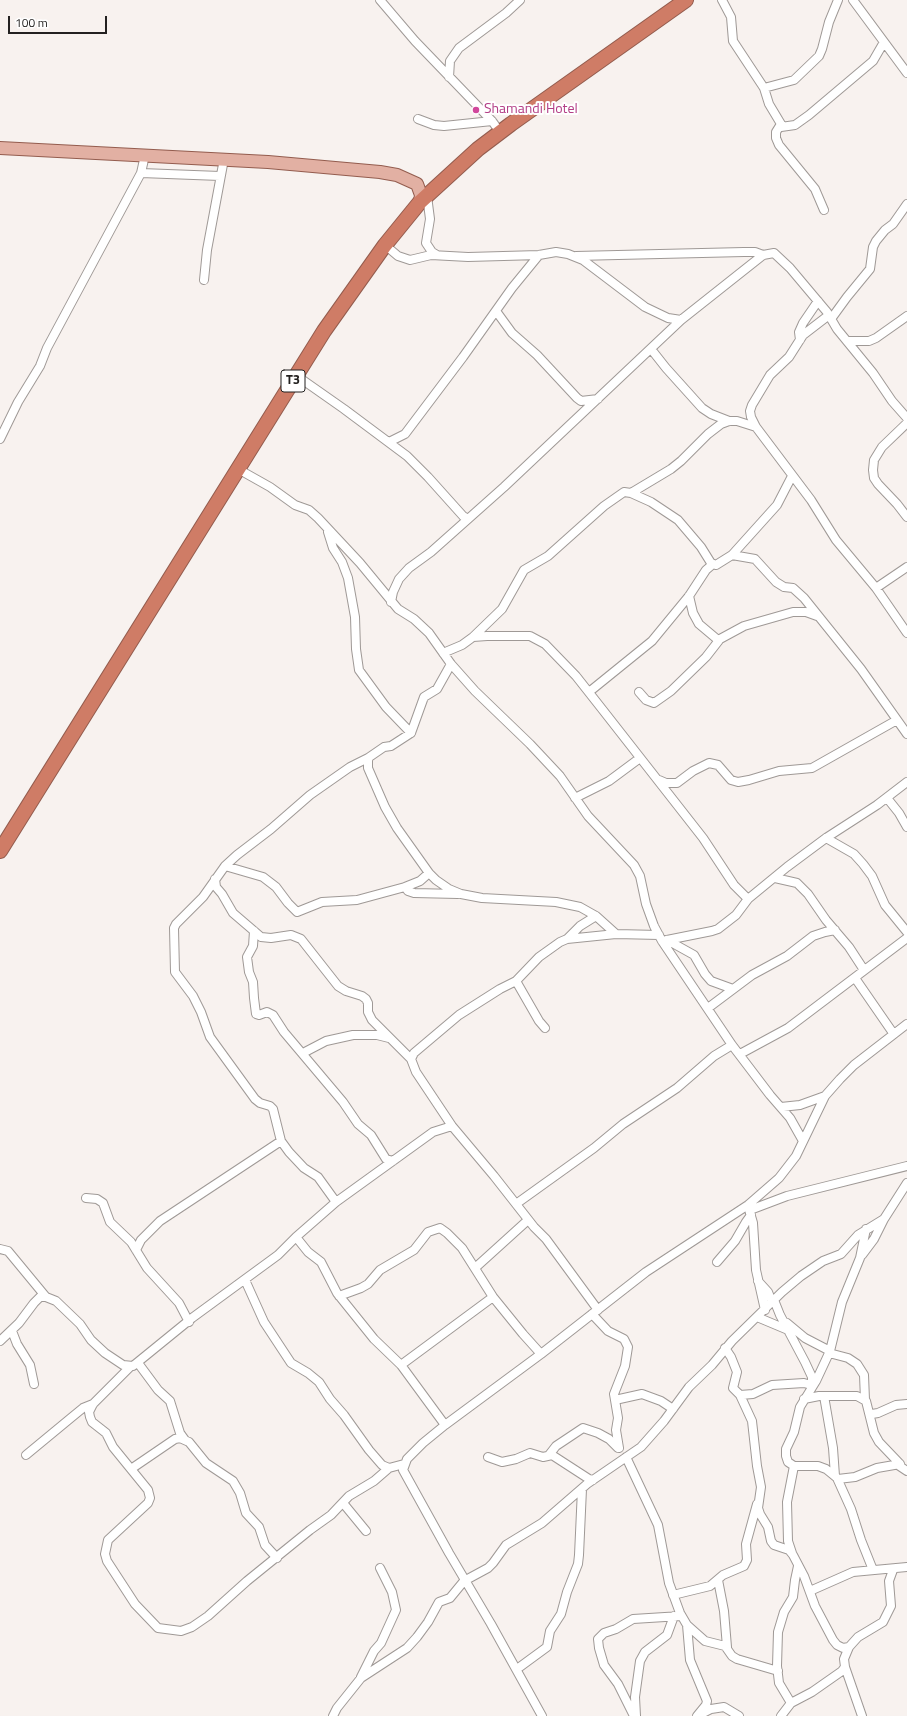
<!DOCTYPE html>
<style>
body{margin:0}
#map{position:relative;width:907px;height:1716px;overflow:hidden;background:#f8f2ef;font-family:"Titillium Web",sans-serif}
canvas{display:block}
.scale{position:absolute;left:8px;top:16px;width:99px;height:18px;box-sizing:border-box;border:2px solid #232120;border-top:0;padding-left:5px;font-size:12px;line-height:14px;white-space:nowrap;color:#232120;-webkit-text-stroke:3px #fff;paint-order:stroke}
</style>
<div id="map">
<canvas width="907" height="1716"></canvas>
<div class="scale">100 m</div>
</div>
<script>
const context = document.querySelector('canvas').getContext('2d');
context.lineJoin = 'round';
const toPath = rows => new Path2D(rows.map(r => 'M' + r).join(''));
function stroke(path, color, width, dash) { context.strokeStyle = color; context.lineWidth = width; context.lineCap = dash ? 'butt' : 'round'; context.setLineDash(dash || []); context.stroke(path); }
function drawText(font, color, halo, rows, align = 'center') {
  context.font = font + ' "Titillium Web",sans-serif'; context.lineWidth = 4; context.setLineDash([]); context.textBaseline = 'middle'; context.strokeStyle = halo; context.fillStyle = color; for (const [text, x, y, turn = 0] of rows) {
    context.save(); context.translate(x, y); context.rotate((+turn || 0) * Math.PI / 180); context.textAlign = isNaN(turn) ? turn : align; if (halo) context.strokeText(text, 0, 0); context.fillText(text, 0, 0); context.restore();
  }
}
const street = toPath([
 [380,0,415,41,492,121,500,132],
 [722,0,731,17,733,41,764,88,769,104,781,124,776,132,776,138,779,145,815,189,824,210],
 [853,0,907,73],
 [449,77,450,61,459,48,506,13,520,0],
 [764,88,794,80,819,56,822,49,829,22,838,0],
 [418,119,434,125,444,126,492,121],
 [781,127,795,125,809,115,873,61,884,42],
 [141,173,220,176],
 [427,196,430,219,426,243,432,252,437,255],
 [385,245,398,256,410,260,431,255,468,257,539,255,556,252,568,254,583,260,645,307,668,318,681,320],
 [576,256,744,252,755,252,763,255],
 [204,280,207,250,224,159],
 [496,311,512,333,537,355,577,398,581,401,598,399],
 [829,315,803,335,789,357,770,375,752,405,750,411,751,417,756,427,811,500,836,540,876,588,907,633],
 [831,319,847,297,870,269,873,247,876,241,885,230,893,224,907,204],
 [800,340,799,332,803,323,818,301],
 [847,341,869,341,876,338,907,316],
 [651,349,666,368,702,408,711,414,729,421],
 [297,376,344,409,407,456,428,477,463,516,468,519],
 [907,423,882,447,874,460,873,470,874,478,878,484,897,504,907,517],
 [0,439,18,402,40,366,47,348,141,173,145,155],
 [389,442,405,434,463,357,512,288,539,255],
 [238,469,270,487,295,505,309,510,318,518,360,563,398,609,414,619,429,633,451,664,475,691,530,744,560,776,588,816,634,865,640,876,646,904,654,926,662,941,732,1045,770,1095,790,1118,803,1141],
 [631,493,651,502,678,520,701,547,711,563,716,565,732,555,777,505,792,476],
 [328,532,333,548,342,562,348,578,355,617,356,649,359,670,386,707,411,733],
 [732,555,755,559,776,582,784,587,793,588,804,598,861,669,907,734],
 [876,588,907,567],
 [689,596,693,613,699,624,718,640],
 [391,602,393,592,399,579,409,568,431,552,504,487,681,320,763,255,774,253,790,268,827,312,837,329,873,373,892,401,907,418],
 [473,637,502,609,524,570,548,556,604,506,624,492,631,493,671,469,681,461,708,434,721,424,729,421,737,421,756,427],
 [443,653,462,645,473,637,487,636,530,636,545,644,576,676,602,709,703,838,734,885,748,899],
 [451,664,437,689,424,697,411,733,391,746,384,747,368,758,368,768,385,807,397,828,429,873,436,880,449,889,461,894,482,898,556,902,580,907,596,916,616,934],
 [589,692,652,641,689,596,706,570,713,564],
 [639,692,646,700,654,703,671,691,706,657,720,639,744,626,793,612,806,612,817,616],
 [659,780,666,783,677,783,693,771,709,763,718,765,731,780,738,782,749,780,779,771,812,768,897,720],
 [575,798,609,781,640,758],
 [887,798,899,813,907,827],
 [826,838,854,854,863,864,872,876,885,905,907,932],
 [225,866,263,877,276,887,288,903,297,912,322,902,357,900,405,887,420,881,429,873],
 [775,878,797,883,808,894,826,920,849,947,864,970],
 [215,879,216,887,222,894,233,913,261,937,271,938,291,935,301,939,338,986,346,991,362,996,366,999,368,1003,368,1012,372,1020,411,1059],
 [405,887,408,891,414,893,458,894],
 [254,931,253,946,247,957,249,972,253,982,254,998,256,1014,259,1015,267,1012,273,1015,284,1032,343,1102,358,1124,371,1135,386,1159,393,1161],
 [567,939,580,926,596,916],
 [667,940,694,955,705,974,711,981,733,989],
 [662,941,712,931,718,929,736,915,748,899,787,867,826,838,877,805,907,782],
 [855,978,893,1033],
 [516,981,539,1021,545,1028],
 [708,1008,752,975,787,956,813,936,825,932,835,930],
 [303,1053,326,1041,353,1035,377,1035,389,1038],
 [740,1054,788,1028,907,938],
 [781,1107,800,1105,825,1096],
 [86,1198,97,1199,103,1203,110,1222,131,1242,147,1268,179,1303,189,1322],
 [336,1202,318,1177,304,1168,289,1152,281,1141,273,1109,270,1106,260,1103,255,1099,210,1037,201,1012,193,996,175,972,174,928,176,924,203,897,225,866,237,855,271,829,310,795,350,767,368,758],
 [516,1204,594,1148,623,1124,677,1088,714,1056,732,1045],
 [748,1206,753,1223,756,1270,765,1310],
 [750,1210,787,1196,907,1166],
 [866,1229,860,1258,842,1302,830,1351,816,1381,800,1407,794,1432,786,1449,786,1456,788,1462,794,1466,818,1466,826,1469,837,1478,851,1509,861,1540,873,1570],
 [296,1237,308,1252,321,1262,337,1293,374,1339,401,1365,445,1425],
 [0,1249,8,1251,46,1297],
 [136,1250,141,1240,160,1221,281,1141],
 [862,1255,874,1239,884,1219],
 [717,1262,735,1241,746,1222,751,1215],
 [475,1268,528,1220],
 [245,1280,264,1322,291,1363,308,1373,319,1382,330,1399,344,1415,369,1450,382,1465,389,1468,404,1464],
 [758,1281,768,1292,772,1302],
 [339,1296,361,1288,368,1284,380,1270,414,1250,428,1232,440,1228,447,1233,462,1248,493,1297,523,1334,541,1354],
 [774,1300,780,1315,805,1362,812,1377,812,1386],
 [598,1310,546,1239,534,1227,494,1176,452,1126,416,1072,411,1059,414,1053,459,1015,500,989,516,981,539,957,560,942,567,939,616,934,659,935],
 [592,1314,608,1331,624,1339,628,1347,625,1366,614,1394,618,1418,616,1430,619,1448],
 [757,1317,788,1330],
 [787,1323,805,1338,830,1351],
 [12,1331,17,1344,30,1365,34,1384],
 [0,1341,19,1323,34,1303,40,1297,46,1297,56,1301,80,1324,91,1340,105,1353,123,1365,133,1366,192,1318,278,1255,296,1237,336,1202,433,1132,452,1126],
 [725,1348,731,1357,737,1372,733,1388,740,1395,752,1421,757,1466,761,1487,758,1508,760,1514,768,1527,771,1541,774,1545,789,1550,793,1555,804,1576,815,1606,833,1640,837,1645,843,1648,849,1647],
 [829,1353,848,1358,857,1364,864,1375,865,1400],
 [138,1363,158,1390,170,1401,180,1433,185,1440],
 [401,1365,493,1297],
 [130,1367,93,1404,89,1412,90,1417,92,1422,106,1433,113,1447,148,1490,150,1498,148,1503,108,1540,105,1554,107,1561,135,1604,158,1628,181,1631,192,1627,208,1616,247,1581,310,1530,331,1515,349,1496,374,1481,389,1468],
 [740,1395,753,1394,772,1385,804,1383,811,1385],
 [824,1396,833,1448,835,1476],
 [804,1399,819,1396,857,1396,866,1401,869,1413,872,1414,878,1413,896,1405,907,1404],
 [615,1400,642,1394,661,1401,673,1409],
 [869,1413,874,1433,879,1442,900,1464,898,1465,907,1471],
 [26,1455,72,1417,83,1408,93,1404],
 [549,1455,556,1446,583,1428,598,1433,609,1439,618,1448],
 [488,1457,502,1462,516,1459,530,1453,543,1457,552,1455,589,1479,593,1480],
 [626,1457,658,1525,669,1583,680,1613,687,1625,705,1641,725,1646,732,1656,737,1659,778,1671],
 [131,1469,175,1439,180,1438,189,1442,206,1463,233,1481,240,1493,246,1513,259,1527,265,1545,277,1558],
 [838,1479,855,1477,877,1468,900,1464],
 [343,1503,366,1531],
 [792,1553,788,1541,787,1502,794,1466],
 [718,1580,724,1611,727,1647],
 [810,1591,853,1572,907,1567],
 [673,1595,710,1586,723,1575,744,1566,747,1560,746,1544,757,1504],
 [687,1625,690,1660,707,1701,706,1705,697,1716],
 [845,1667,862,1716],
 [517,1669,547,1647,550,1631,561,1614,567,1592,578,1564,579,1555,582,1489],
 [361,1677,374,1651,381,1643,396,1610,392,1592,380,1568],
 [791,1703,779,1683,777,1666,778,1632,784,1612,793,1597,795,1580,798,1566],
 [701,1714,711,1709,724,1707,739,1716],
 [333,1716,337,1708,361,1678,407,1648,417,1637,428,1622,439,1602,450,1598,464,1581,488,1568,493,1563,506,1545,542,1523,587,1484,641,1447,664,1421,689,1387,712,1365,732,1341,782,1292,801,1276,823,1261,841,1254,858,1235,884,1219,907,1183],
 [542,1716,491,1624,449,1553,403,1470,407,1459,423,1443,445,1425,541,1354,646,1272,748,1205,779,1178,796,1156,825,1096,840,1079,854,1065,907,1024],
 [634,1716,618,1684,604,1665,599,1648,598,1639,604,1633,616,1629,633,1619,681,1616],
 [636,1716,635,1697,640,1661,645,1652,667,1635,674,1616],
 [781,1716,791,1703,812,1692,842,1671,845,1667,844,1659,849,1647,858,1637,883,1622,891,1606,889,1581,893,1570]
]);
const primary = toPath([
 [0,148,268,162,380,172,397,175,417,184,421,195,420,202]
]);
const highway = toPath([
 [0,851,324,331,385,245,420,202,478,149,511,124,686,0]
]);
const markers = [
 [476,110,4,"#d1479c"]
];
const shields = [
 [293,381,24]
];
const shieldNames = [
 ["T3",293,381]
];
const hotelNames = [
 ["Shamandi Hotel",484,110]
];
stroke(street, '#9f9996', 10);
stroke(primary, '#935c4e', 14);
stroke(highway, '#935c4e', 16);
stroke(street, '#fff', 8);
stroke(primary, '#e2b0a3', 12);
stroke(highway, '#cf7c66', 14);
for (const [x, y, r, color] of markers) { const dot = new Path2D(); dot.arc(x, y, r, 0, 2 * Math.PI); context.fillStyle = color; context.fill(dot); stroke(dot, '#fff', 1.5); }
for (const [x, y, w] of shields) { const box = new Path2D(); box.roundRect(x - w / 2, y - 11, w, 22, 3); context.fillStyle = '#fff'; context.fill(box); stroke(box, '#232120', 1); }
drawText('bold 13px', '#232120', null, shieldNames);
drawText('14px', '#b23c85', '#fff', hotelNames, 'left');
</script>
